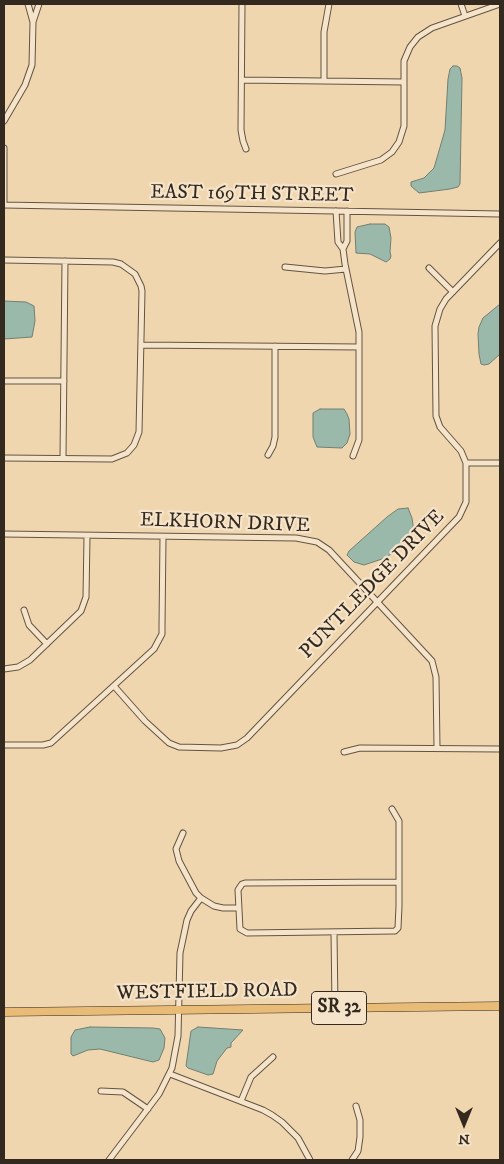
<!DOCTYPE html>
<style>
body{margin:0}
#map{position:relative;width:504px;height:1164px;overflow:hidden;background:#f0d6ae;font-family:"IM FELL DW Pica",serif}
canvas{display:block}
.frame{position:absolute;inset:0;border:5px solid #33291f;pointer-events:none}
.north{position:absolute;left:439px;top:1099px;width:50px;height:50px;-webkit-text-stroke:4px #f5e4ca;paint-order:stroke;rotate:180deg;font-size:14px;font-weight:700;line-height:20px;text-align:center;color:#33291f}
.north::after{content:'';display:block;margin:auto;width:18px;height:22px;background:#33291f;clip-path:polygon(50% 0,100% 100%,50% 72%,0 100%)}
</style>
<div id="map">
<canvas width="504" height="1164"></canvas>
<div class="frame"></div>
<div class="north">N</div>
</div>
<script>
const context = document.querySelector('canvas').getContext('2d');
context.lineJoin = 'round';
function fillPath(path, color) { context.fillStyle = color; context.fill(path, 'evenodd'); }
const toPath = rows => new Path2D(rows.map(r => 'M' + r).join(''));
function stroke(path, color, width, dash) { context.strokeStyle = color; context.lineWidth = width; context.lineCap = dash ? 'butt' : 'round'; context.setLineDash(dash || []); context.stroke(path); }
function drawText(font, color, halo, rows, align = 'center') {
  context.font = font + ' "IM FELL DW Pica",serif'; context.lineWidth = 4.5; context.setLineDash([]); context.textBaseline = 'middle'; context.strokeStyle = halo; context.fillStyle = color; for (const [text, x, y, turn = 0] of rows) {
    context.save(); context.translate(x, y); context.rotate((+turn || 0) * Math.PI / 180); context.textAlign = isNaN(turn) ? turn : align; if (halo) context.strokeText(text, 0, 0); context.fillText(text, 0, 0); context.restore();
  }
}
const water = toPath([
 [453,66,457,66,460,68,462,78,460,184,458,187,450,189,419,193,411,186,411,182,424,178,434,168,445,130,448,79,450,69,453,66],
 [370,224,385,224,389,227,391,238,390,252,391,256,390,259,386,262,370,254,356,253,355,232,357,227,370,224],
 [4,301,26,302,34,306,35,321,32,337,4,339,4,301],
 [500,304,500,354,489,364,484,365,481,364,479,354,478,334,479,327,483,318,500,304],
 [320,409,344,409,347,414,349,419,350,434,347,443,342,448,317,447,313,437,313,413,320,409],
 [408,508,412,518,414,532,409,542,385,558,364,565,354,562,347,555,349,551,387,517,398,509,408,508],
 [90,1027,153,1028,160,1029,165,1038,164,1048,159,1060,153,1062,100,1049,88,1050,73,1056,71,1054,71,1037,75,1030,90,1027],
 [198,1027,243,1030,231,1043,231,1047,227,1048,217,1061,213,1074,208,1075,188,1068,186,1066,191,1031,198,1027]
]);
const minor = toPath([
 [242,4,241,130,243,141,246,149],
 [461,4,465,16],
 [33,22,39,4],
 [242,80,404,82],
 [324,81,324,32,329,4],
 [4,121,25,85,32,65,33,22,28,4],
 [4,148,4,205],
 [336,174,381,160,392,152,399,142,404,126,404,61,410,47,418,37,432,28,500,4],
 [4,205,500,214],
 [336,211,338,242,343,249],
 [347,211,347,241,343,249,345,264,359,332,359,440,353,456],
 [4,260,113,262,121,264,135,274,141,286,142,291,139,432,134,445,127,453,112,459,4,458],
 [285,267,325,271,346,269],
 [429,268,453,292],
 [141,345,359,347],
 [4,381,64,381],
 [268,455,273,446,275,437,275,346],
 [63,458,65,261],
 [466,463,500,463],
 [4,534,296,538,317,542,329,550,432,661,436,677,437,748],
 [24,610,29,625,47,644],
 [4,669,18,667,30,660,81,611,86,597,87,536],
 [114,686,145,721,169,743,179,747,221,748,237,745,247,738,459,517,466,502,466,463,461,451,440,427,436,416,435,326,440,309,446,299,500,243],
 [4,745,43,745,51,743,154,649,162,634,162,626,163,537],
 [344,752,360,748,500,749],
 [392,809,399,821,399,906,398,928,395,931,247,933,240,929,238,890,242,884,245,883,399,882],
 [183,833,176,849,179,861,196,893,201,898,214,906,223,908,238,908],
 [334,932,335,1008],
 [170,1074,263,1110,272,1115,282,1122,298,1138,310,1160],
 [101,1091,123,1092,148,1109],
 [241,1101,251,1077,273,1057],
 [109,1160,159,1094,172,1068,178,1036,180,953,187,920,191,911,201,898],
 [352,1160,358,1151,360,1137,360,1120,356,1106]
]);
const primary = toPath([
 [4,1012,500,1006]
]);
const shields = [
 [339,1008,55]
];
const shieldNames = [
 ["SR 32",339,1008]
];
const streetNames = [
 ["EAST 169TH STREET",252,195,1],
 ["ELKHORN DRIVE",225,524,2],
 ["PUNTLEDGE DRIVE",373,585,-46],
 ["WESTFIELD ROAD",207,993,-1]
];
fillPath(water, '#9ab9aa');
stroke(water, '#717f72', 1);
stroke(minor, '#625443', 7);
stroke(primary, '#33291f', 9);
stroke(minor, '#f5e4ca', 5);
stroke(primary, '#e8bb77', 8);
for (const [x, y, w] of shields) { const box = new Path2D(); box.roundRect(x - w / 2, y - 16.5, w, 33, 4); context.fillStyle = '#f5e4ca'; context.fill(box); stroke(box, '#33291f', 1); }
drawText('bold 19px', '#33291f', null, shieldNames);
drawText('20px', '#33291f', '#f5e4ca', streetNames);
</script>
